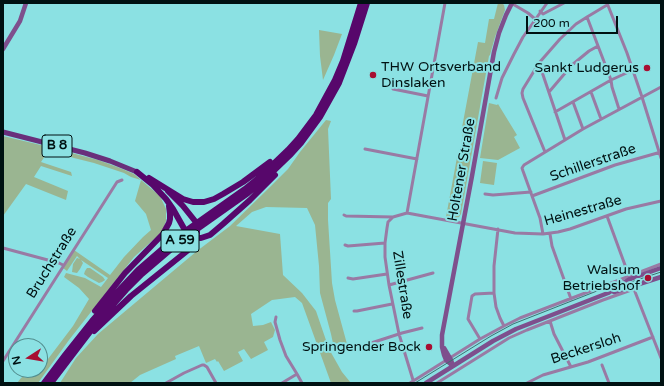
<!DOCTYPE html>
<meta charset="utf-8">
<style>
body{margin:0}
#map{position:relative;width:664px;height:386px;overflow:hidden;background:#8be1e3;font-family:"Varela Round",sans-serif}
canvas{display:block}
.frame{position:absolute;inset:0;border:4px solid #001112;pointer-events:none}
.north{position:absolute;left:8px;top:338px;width:40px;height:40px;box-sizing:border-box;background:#8be1e3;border:1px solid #538e8f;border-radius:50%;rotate:258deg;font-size:11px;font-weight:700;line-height:16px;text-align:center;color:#001112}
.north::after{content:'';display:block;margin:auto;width:14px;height:18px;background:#a70e32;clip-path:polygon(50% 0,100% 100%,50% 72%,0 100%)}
.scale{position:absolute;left:526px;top:16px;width:92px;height:18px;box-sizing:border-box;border:2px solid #001112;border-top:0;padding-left:5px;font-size:12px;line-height:14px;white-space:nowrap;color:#001112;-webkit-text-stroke:3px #8be1e3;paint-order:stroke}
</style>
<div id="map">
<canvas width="664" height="386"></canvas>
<div class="frame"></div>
<div class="north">N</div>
<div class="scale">200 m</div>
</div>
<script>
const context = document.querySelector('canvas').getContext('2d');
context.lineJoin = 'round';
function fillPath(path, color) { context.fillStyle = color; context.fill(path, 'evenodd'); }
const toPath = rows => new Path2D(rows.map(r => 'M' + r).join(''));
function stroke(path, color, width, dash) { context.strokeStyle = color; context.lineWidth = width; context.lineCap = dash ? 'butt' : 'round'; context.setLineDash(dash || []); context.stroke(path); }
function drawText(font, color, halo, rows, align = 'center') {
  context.font = font + ' "Varela Round",sans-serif'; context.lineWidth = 4; context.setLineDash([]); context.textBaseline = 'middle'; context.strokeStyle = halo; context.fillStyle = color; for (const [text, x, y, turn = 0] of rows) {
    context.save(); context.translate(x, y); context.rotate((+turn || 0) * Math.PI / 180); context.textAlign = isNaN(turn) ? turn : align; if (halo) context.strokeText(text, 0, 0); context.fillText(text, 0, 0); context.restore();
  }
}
const green = toPath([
 [498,3,502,3,504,5,505,10,495,37,490,55,489,56,461,214,459,217,456,218,446,217,458,152,460,152,463,133,461,133,478,42,485,43,489,19,494,19],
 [319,30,342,34,334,55,323,80,320,56],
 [489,103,497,105,498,104,517,135,514,137,520,148,498,160,480,158],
 [326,120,331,121,328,129,331,199,328,203,328,220,332,283,335,300,347,344,334,348,331,334,320,293,319,266,315,225,307,208,266,207,252,212,236,226,280,234,283,275,302,293,316,311,329,349,342,372,351,383,331,383,302,303,295,297,272,300,251,314,253,326,263,325,271,322,275,330,273,337,264,342,268,350,251,359,244,349,238,352,243,361,224,371,218,361,217,362,215,359,206,363,199,346,175,356,176,359,140,375,130,383,60,383,76,358,98,334,197,251,230,226,269,188,288,169,300,152],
 [3,136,49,147,98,160,120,168,134,174,141,180,160,196,166,209,166,221,162,232,134,257,69,340,38,383,17,383,21,378,25,375,28,370,40,370,40,354,48,359,73,326,89,299,79,288,64,277,66,273,85,278,101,287,108,278,81,260,83,263,80,269,77,273,72,272,73,264,77,258,80,259,77,256,67,271,63,268,74,250,110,275,124,257,143,237,151,230,146,214,135,201,141,180,131,177,124,173,94,163,74,158,49,150,41,162,71,172,72,176,41,166,34,177,68,191,66,200,26,184,3,216],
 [483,161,497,163,494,185,480,183],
 [87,268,90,268,103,277,105,280,102,282,99,283,88,277,84,274,85,271]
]);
const street = toPath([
 [511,3,528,13,535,19],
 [607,3,627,53,642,97,661,158],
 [540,11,543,14,564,3],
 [587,17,611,80,612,87,619,109],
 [539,63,565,140],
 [393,89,428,96],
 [549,92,572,65,589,51,598,46],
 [591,92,601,119],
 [496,98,502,78,514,54,523,37,547,3],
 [573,102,583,129],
 [555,112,611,80,633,70],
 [365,149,417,159],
 [545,152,523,98,522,93,523,89,539,63,560,39,576,24,587,17,607,5],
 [485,194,493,195,531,192],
 [532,196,615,165,661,152],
 [407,213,445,3],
 [344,215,346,216,393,217],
 [607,216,629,276],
 [498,229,494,266,494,293,496,307,500,318,504,326],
 [543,234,540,218,523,171,522,168,524,165,583,129,661,87],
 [550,234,552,246,571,299],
 [345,245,348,246,385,243],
 [3,248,59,263,63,265],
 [348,278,353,279,387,274],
 [630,279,661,358],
 [389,285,433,273],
 [354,311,357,311,392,304],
 [276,317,275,322,280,340,286,356,297,374],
 [550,321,554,334,571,367],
 [480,339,468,319,472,296,475,294,494,293],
 [365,345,402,333,422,328],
 [3,361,117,182,122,180],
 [602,365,609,383],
 [413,380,399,334,389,285,385,257,385,243,387,228,388,222,393,217,407,213,515,233,543,234,558,232,570,229,626,209,661,201],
 [166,383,184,373,202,365,204,365,207,367,216,383],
 [282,383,297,374,302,383],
 [410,383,480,339,504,326,520,318,661,264],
 [437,383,509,338,527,330,603,300,634,289],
 [527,383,543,375,588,362,653,337]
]);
const secondary = toPath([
 [3,49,20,21,26,3],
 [614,292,636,285,661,277],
 [444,348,451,360,453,366],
 [453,366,446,360,444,355,442,347,442,335,472,176,494,52,499,33,506,15,512,3],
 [426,383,493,341,516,329,608,293,630,279,661,268]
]);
const primary = toPath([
 [3,132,85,153,110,161,137,172]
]);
const highway = toPath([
 [137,172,153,185,166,199,173,209,186,232,193,237,201,238,210,235,223,224,250,200,275,175],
 [149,178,183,199,193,202,204,202,214,199,223,194,243,182,270,162],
 [95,311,125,273,163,234,169,223,170,219,170,214,169,206],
 [94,331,131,296,187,251,195,242,197,233,197,229,195,221,183,206,168,191],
 [44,383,65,355,92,321,122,287,138,270,168,244,180,235,245,189,261,176,288,150,298,139,316,115,335,80,343,61,361,3],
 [51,383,96,324,126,290,142,274,183,239,248,193,264,180,291,154,301,143,320,117,339,83,354,44,367,3]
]);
const tram = toPath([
 [415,383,491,336,513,324,602,289,631,282,661,272]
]);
const markers = [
 [647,68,4,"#a70e32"],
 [373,75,4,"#a70e32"],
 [648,278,4,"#a70e32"],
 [429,347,4,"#a70e32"]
];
const shields = [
 [57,146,30],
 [180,241,38]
];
const shieldNames = [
 ["B 8",57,146],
 ["A 59",180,241]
];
const poiNames = [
 ["THW Ortsverband",381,67,"left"],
 ["Dinslaken",381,83,"left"],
 ["Sankt Ludgerus",639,68],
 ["Walsum",640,270],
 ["Betriebshof",640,286],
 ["Springender Bock",421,347]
];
const streetNames = [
 ["Schillerstraße",593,163,-19],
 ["Holtener Straße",462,170,-80],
 ["Heinestraße",583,211,-16],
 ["Bruchstraße",52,263,-58],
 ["Zillestraße",402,285,81],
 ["Beckersloh",586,349,-18]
];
fillPath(green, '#9ab591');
stroke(street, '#997aa4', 3);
stroke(secondary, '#7e4f8d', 4.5);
stroke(primary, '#692f7b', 5);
stroke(highway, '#57076b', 6);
stroke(tram, '#3f6f71', 1);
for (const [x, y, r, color] of markers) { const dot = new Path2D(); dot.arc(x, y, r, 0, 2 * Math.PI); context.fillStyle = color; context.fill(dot); stroke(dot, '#8be1e3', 1.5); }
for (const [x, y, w] of shields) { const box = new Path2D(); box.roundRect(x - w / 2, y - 11, w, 22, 3); context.fillStyle = '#8be1e3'; context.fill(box); stroke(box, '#001112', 1); }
drawText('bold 13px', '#001112', null, shieldNames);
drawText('14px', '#001112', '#8be1e3', poiNames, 'right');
drawText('14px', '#001112', '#8be1e3', streetNames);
</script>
